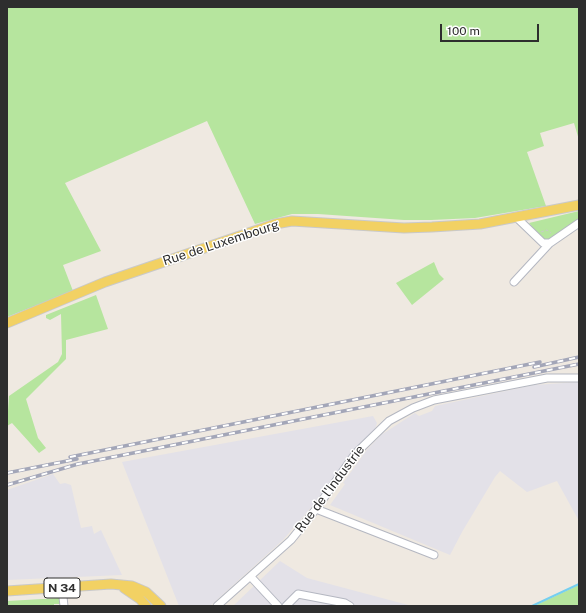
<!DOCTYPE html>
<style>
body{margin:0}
#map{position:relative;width:586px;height:613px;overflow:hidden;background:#efe9e1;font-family:"Public Sans",sans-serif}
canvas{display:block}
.frame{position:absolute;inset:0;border:8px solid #2e2e2e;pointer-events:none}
.scale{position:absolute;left:440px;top:24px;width:99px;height:18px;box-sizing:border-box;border:2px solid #2e2e2e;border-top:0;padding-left:5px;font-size:12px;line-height:14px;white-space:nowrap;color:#2e2e2e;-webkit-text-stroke:3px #fff;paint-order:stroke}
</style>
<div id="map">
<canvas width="586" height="613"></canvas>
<div class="frame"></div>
<div class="scale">100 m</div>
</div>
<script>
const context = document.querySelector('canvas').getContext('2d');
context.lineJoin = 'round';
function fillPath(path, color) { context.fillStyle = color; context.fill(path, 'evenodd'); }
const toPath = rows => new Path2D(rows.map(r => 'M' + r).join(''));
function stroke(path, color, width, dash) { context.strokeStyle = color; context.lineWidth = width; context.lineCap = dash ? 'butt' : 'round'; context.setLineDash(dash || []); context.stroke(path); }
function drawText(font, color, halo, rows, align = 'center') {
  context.font = font + ' "Public Sans",sans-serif'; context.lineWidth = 3; context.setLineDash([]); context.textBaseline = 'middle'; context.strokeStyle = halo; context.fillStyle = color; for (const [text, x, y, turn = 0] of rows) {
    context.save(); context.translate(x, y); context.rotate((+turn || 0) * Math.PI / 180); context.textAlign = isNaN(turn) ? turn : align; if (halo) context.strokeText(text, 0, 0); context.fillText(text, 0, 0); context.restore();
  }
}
const industrial = toPath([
 [579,382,579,521,557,481,527,492,500,471,495,477,462,532,450,555,330,505,345,484,343,483,366,451,381,435,415,413,419,416,432,411,435,406,534,385],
 [373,416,377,423,375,429,353,452,314,504,283,540,210,606,179,606,122,462],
 [53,474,60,484,65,483,71,485,81,528,92,526,94,534,101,530,122,575,7,580,7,490],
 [280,561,307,578,412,606,233,606]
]);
const green = toPath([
 [7,7,579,7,579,140,574,123,540,133,544,146,527,152,546,206,475,218,431,220,404,220,318,214,292,214,255,224,207,121,65,183,101,251,63,265,73,291,7,317],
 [579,211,579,220,552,238,546,240,541,238,529,223],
 [434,262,439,274,444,279,412,305,396,283],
 [96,295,108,329,66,340,66,359,26,399,38,438,46,448,39,453,12,423,7,426,9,396,58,362,62,354,61,314,50,320,46,318,46,315],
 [579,585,579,606,534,606],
 [61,598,61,604,54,604,54,606,7,606,7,601]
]);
const stream = toPath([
 [532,606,579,584]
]);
const path = toPath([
 [541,232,547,230,551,233]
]);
const minor = toPath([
 [517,218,543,243,550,243,579,223],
 [514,282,550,243],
 [316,509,434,555],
 [251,577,278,606],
 [62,588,64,606],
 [217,606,291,540,316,509,355,454,389,421,413,408,434,400,547,378,579,378],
 [286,606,298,594,345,603,350,606]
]);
const major = toPath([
 [7,323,105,282,275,224,292,221,404,228,432,227,480,224,579,205],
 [124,588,140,599,146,606],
 [7,591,111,584,132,586,146,592,161,606]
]);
const rail = toPath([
 [534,367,579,357],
 [70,457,540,362],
 [7,473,77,459],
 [7,485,78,464,579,364]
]);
const shields = [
 [62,588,36]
];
const shieldNames = [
 ["N 34",62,588]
];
const streetNames = [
 ["Rue de Luxembourg",221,243,-18],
 ["Rue de l'Industrie",330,489,-53]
];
fillPath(industrial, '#e3e1e8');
fillPath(green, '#b6e59e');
stroke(stream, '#75cff0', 2);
stroke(minor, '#b4b7c1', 9);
stroke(major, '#c9c9c9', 11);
stroke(path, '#c9c9c9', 1, [3, 2]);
stroke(minor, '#fff', 7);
stroke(major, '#f2d163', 9);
stroke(rail, '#a3a6b8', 3.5);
stroke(rail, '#fff', 2, [6]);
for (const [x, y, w] of shields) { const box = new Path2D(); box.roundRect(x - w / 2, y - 10, w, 20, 3); context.fillStyle = '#fff'; context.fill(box); stroke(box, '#2e2e2e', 1); }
drawText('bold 12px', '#2e2e2e', null, shieldNames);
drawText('13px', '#2e2e2e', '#fff', streetNames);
</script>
